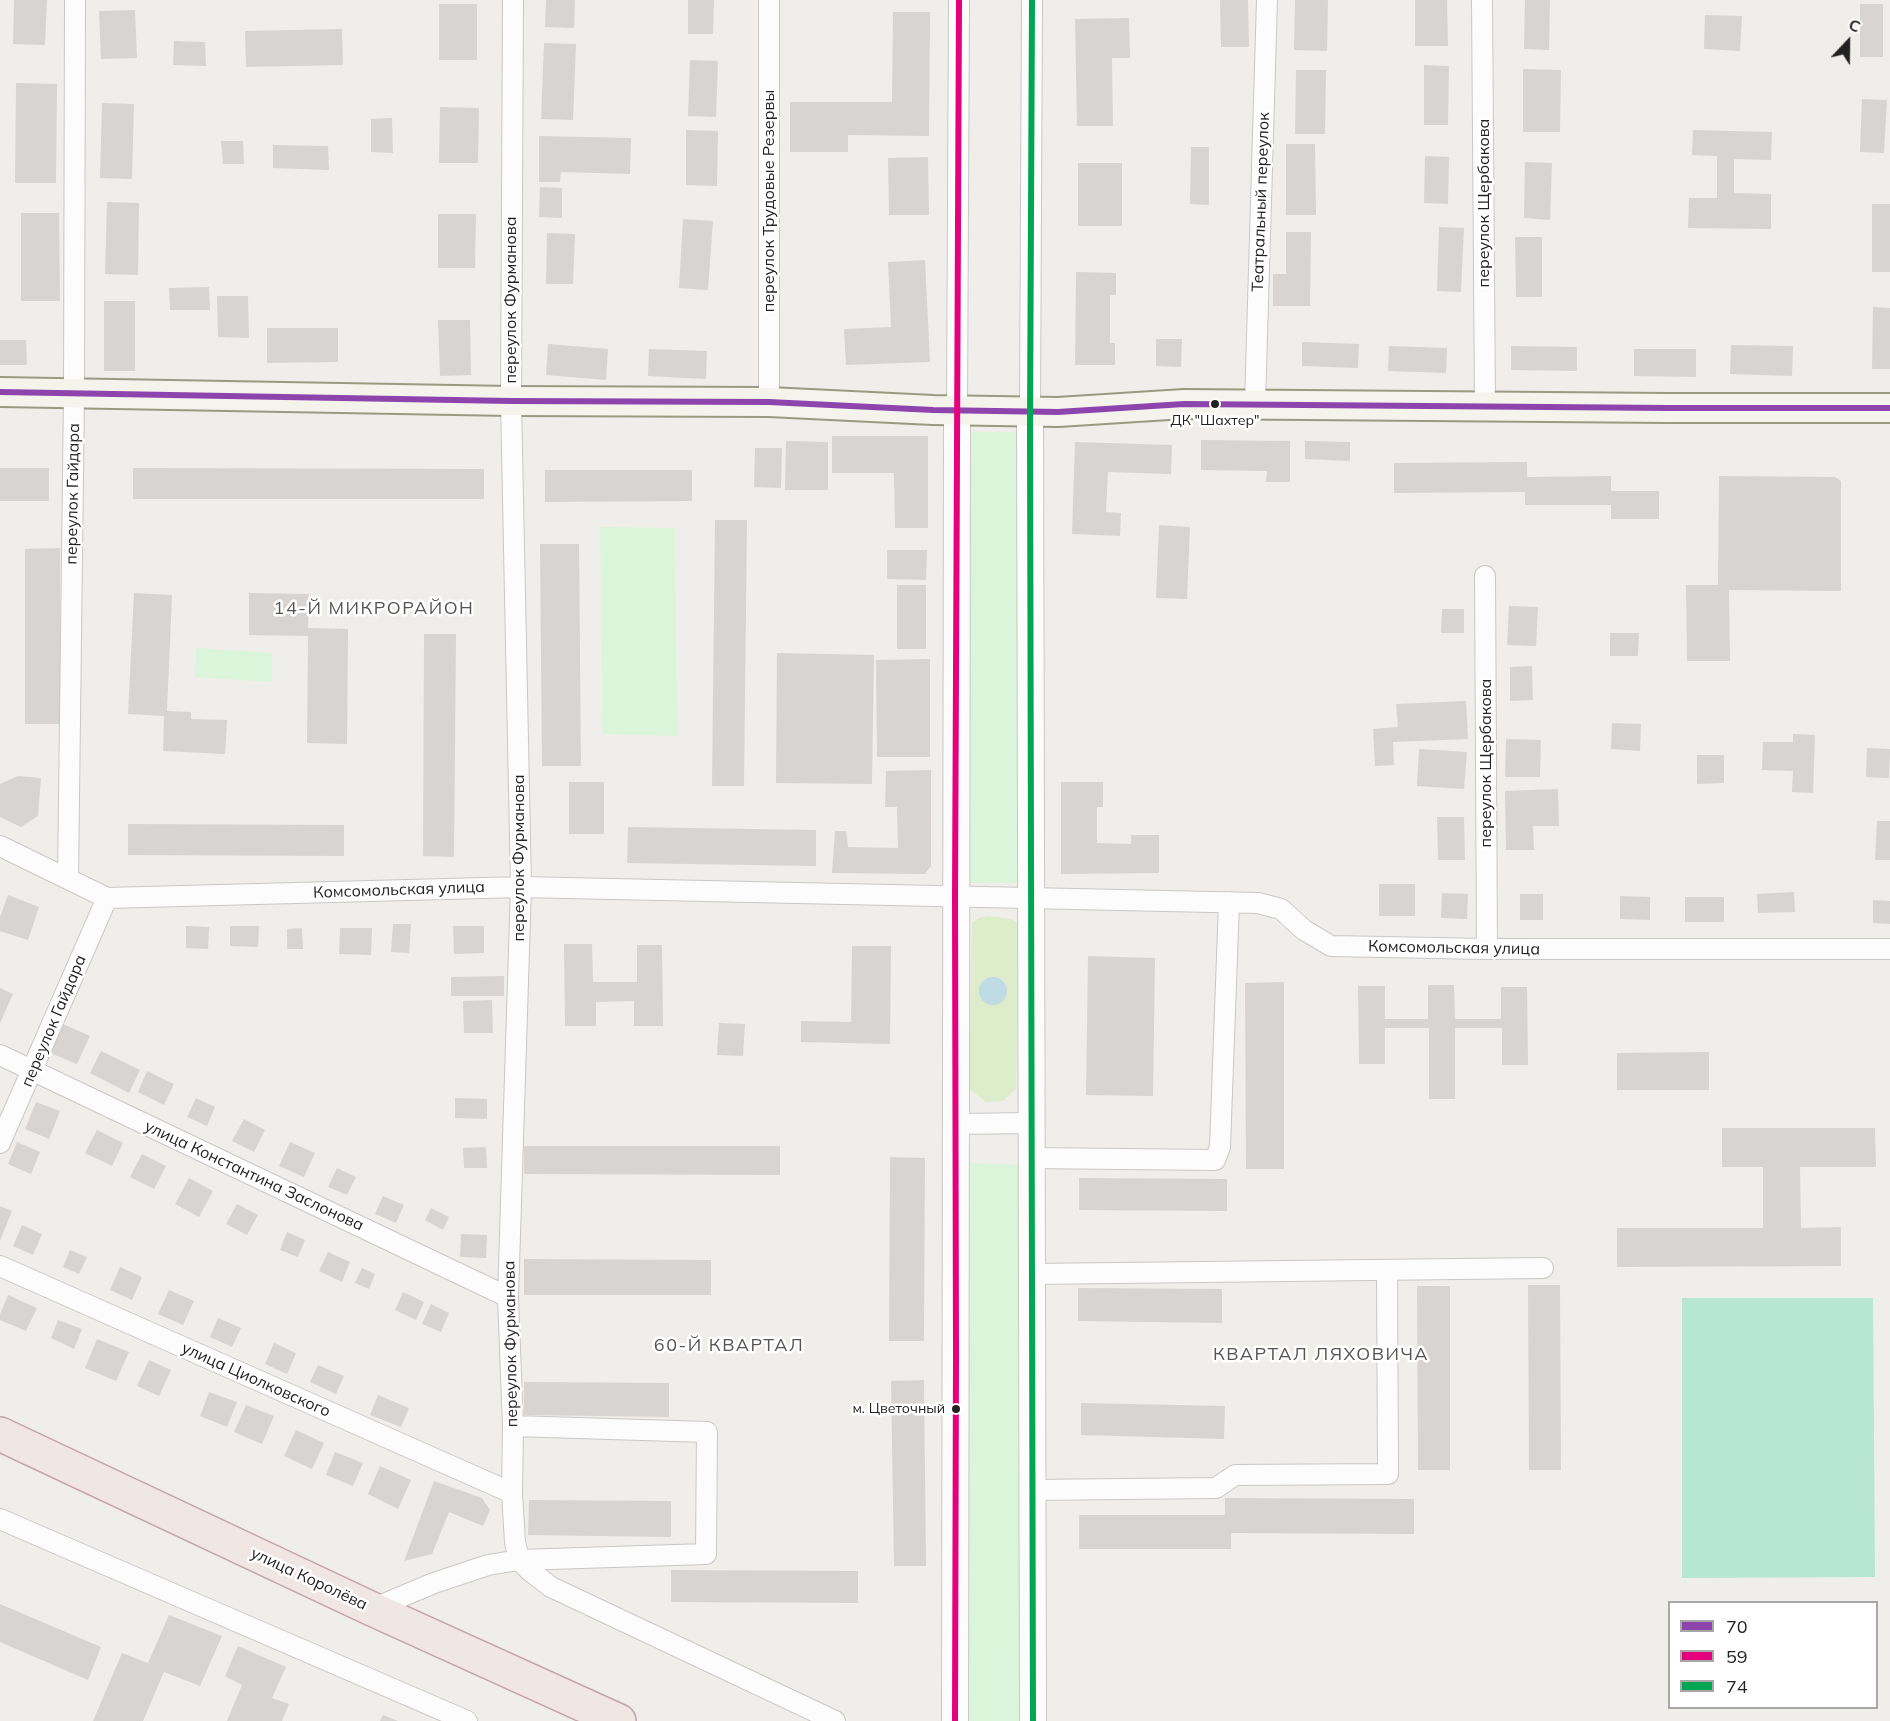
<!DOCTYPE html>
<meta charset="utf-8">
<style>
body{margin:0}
#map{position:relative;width:1890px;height:1721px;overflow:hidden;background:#f0eeeb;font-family:Mulish,sans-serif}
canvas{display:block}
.legend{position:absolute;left:1668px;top:1601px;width:210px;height:108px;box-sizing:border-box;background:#fff;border:2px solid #a7a7a7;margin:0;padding:8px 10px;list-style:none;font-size:18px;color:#222}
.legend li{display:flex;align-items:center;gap:12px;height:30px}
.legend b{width:30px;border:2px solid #a7a7a7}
.north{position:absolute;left:1818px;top:12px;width:60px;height:60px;-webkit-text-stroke:4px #fff;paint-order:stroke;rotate:22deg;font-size:16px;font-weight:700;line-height:24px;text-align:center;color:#222}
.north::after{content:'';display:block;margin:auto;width:21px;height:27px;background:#222;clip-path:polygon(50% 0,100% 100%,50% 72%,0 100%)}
</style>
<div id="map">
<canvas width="1890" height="1721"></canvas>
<ul class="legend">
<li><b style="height:8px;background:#8e44ad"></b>70</li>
<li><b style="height:8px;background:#e5007d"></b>59</li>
<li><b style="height:8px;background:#00a651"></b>74</li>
</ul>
<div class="north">С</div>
</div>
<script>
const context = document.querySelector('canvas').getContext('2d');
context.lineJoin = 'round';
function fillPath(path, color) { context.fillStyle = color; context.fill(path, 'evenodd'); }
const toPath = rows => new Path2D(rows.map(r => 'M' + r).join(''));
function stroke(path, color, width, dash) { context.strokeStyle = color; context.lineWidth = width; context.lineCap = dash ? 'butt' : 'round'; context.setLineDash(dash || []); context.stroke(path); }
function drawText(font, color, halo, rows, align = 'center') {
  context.font = font + ' Mulish,sans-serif'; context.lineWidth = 5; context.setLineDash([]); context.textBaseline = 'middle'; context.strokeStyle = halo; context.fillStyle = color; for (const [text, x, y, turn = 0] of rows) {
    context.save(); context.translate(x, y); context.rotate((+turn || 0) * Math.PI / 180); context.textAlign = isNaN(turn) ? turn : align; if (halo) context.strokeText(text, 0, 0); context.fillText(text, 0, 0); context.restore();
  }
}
const grass = toPath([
 [988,916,1011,919,1019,924,1016,1089,1003,1101,986,1102,969,1089,972,923,979,918]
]);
const park = toPath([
 [965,432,1023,432,1025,883,967,883],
 [600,527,675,528,677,736,603,734],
 [196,648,272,653,272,682,195,677],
 [969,1163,1024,1165,1021,1721,967,1721]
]);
const pitch = toPath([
 [1682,1298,1873,1298,1875,1577,1682,1578]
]);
const water = toPath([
 '979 991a14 14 0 1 1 28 0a14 14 0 1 1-28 0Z'
]);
const building = toPath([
 [14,0,47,0,45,45,13,44],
 [546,0,575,0,574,28,545,27],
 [688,0,714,0,713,34,688,34],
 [1220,0,1248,0,1249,47,1221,47],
 [1295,0,1328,0,1327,51,1294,50],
 [1415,0,1447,0,1448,46,1415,46],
 [1525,0,1550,0,1549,50,1524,49],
 [439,4,477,4,477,60,439,60],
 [1860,4,1883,4,1883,57,1860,57],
 [135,10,137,58,101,59,99,11],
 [893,12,930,12,929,136,848,135,848,152,790,152,790,102,892,102],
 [1705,15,1742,16,1740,51,1704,49],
 [1129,18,1130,58,1112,58,1113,126,1077,126,1075,19],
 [342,29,343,65,246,67,245,31],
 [174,41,205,42,206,66,173,65],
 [544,43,576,44,573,120,541,119],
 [690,60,718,61,716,117,688,116],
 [1424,65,1449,66,1448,125,1424,125],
 [1523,69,1561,70,1560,132,1523,132],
 [1296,70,1326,70,1325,134,1295,134],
 [16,83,57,84,56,183,15,183],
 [1862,99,1887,100,1884,153,1860,152],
 [102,103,134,104,132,179,100,178],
 [440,107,479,108,478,163,439,163],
 [392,118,393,153,371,152,371,119],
 [686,130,718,131,717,186,686,185],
 [1693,130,1772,132,1771,160,1734,159,1734,193,1771,194,1771,229,1688,228,1689,198,1717,198,1717,156,1692,155],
 [539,136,631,138,630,174,561,172,560,182,539,182],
 [221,141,243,141,244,164,223,164],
 [1286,144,1315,144,1316,215,1286,215],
 [273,145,328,146,329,170,273,168],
 [1191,147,1209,147,1209,205,1190,204],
 [1425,156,1449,157,1448,204,1424,203],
 [928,157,929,215,889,215,888,158],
 [1525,162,1552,163,1550,220,1524,218],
 [1078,163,1122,163,1122,226,1078,226],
 [540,187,562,188,562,218,539,217],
 [107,202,139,203,138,275,105,274],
 [1872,204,1890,204,1890,272,1872,272],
 [21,213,59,213,60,301,21,301],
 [438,214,476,214,475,268,438,268],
 [683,219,713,221,708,290,679,288],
 [1439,227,1464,228,1461,292,1437,291],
 [1286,232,1311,232,1310,306,1273,306,1273,274,1286,274],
 [547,233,575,234,573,284,546,284],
 [1515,237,1542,237,1542,297,1516,297],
 [925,260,930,362,846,365,844,329,891,327,888,262],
 [1076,272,1116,273,1116,295,1110,295,1110,343,1115,343,1115,365,1075,365],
 [209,287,210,310,170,310,169,288],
 [217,296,248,296,249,338,218,337],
 [104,301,135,301,135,371,104,371],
 [1873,307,1890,308,1890,369,1872,369],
 [438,320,470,320,471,375,440,376],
 [267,328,338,328,338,362,267,363],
 [1156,339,1182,339,1181,367,1156,366],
 [0,340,26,340,27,365,0,365],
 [1302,342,1359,344,1358,368,1302,366],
 [548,344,608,349,606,380,546,375],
 [1731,345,1793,346,1792,376,1730,374],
 [1389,346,1447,348,1446,373,1388,371],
 [1511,346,1577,347,1577,371,1511,370],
 [649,349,707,351,706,379,648,376],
 [1634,349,1696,349,1696,377,1634,376],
 [832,436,928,436,928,528,895,528,894,473,832,473],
 [1201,440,1290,441,1290,482,1266,482,1267,471,1201,470],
 [786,441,828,442,828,490,785,490],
 [1305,441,1350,442,1350,461,1305,459],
 [1075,442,1172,445,1171,474,1108,472,1106,512,1121,513,1120,536,1072,534],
 [755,448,782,448,781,488,754,487],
 [1527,462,1527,477,1611,476,1611,491,1659,491,1659,519,1611,519,1611,505,1525,505,1525,492,1394,493,1394,463],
 [0,468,49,468,49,501,0,501],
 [133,468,484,469,484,499,133,499],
 [545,470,692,470,692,501,545,502],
 [1719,476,1835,477,1841,481,1841,591,1729,590,1730,661,1687,661,1686,585,1718,585],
 [715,520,747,520,744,786,712,786],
 [1159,525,1190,527,1187,599,1156,598],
 [540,544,579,544,581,766,542,766],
 [60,548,60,724,25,724,25,549],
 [887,550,927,550,926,580,887,579],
 [897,585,926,585,926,649,897,649],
 [134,593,172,595,167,711,191,712,191,719,227,720,225,754,163,751,164,716,128,714],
 [249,593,309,594,308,628,348,629,347,744,307,743,308,636,249,635],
 [1509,606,1538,607,1536,646,1507,645],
 [1442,609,1464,609,1464,633,1441,633],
 [1610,633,1639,633,1638,656,1610,656],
 [424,634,456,634,454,857,423,856],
 [777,653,874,655,872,784,776,783],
 [930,659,930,757,877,757,876,660],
 [1532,666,1533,700,1510,701,1510,667],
 [1466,701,1468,739,1393,742,1394,765,1375,766,1373,729,1398,727,1396,704],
 [1612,723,1641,724,1640,751,1611,749],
 [1793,734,1815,735,1813,793,1792,792,1793,771,1762,770,1763,742,1793,742],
 [1506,739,1541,740,1540,777,1505,777],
 [1867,748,1890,749,1889,778,1866,777],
 [1419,749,1467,752,1464,789,1417,786],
 [1697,755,1724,755,1724,783,1697,784],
 [931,770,931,866,925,874,832,873,835,831,846,831,848,847,898,848,897,807,885,807,886,771],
 [18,776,41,778,38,816,21,827,0,817,0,784],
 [569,782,604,782,604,834,569,834],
 [1061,782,1103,782,1103,807,1097,807,1097,843,1131,844,1131,835,1159,835,1159,873,1061,874],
 [1558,789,1559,826,1533,826,1534,850,1506,850,1505,791],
 [1437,817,1464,817,1465,860,1438,860],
 [1877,821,1890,821,1890,860,1875,860],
 [128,824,344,825,344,856,128,855],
 [628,827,816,830,816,866,627,863],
 [1379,884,1415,884,1415,916,1379,916],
 [1794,892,1795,912,1758,913,1757,894],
 [1442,893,1468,894,1467,919,1441,918],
 [1520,894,1543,894,1543,920,1520,920],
 [8,895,39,907,28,940,0,931,0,917],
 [1620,896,1650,897,1650,920,1620,919],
 [1685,897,1724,897,1724,922,1685,922],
 [1873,900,1890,901,1890,924,1873,923],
 [393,924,411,924,409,953,391,952],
 [186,926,209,927,208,949,186,948],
 [230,926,259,926,258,947,230,946],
 [453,926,484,926,484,953,454,954],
 [302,928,303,949,287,949,287,929],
 [340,928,372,928,371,955,339,954],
 [564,944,592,944,593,982,637,982,637,945,662,945,663,1026,634,1026,634,1001,596,1002,596,1026,565,1026],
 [852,946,891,946,890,1044,801,1042,801,1021,851,1022],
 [1088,956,1155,958,1153,1096,1086,1095],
 [504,976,504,996,451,996,451,977],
 [1284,982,1284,1169,1246,1169,1245,983],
 [1428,985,1454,985,1455,1019,1501,1019,1501,987,1527,987,1528,1065,1502,1065,1502,1028,1455,1028,1455,1099,1429,1099,1429,1028,1385,1028,1385,1064,1359,1064,1358,986,1385,986,1385,1019,1428,1019],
 [0,988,13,994,0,1023],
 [492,1000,493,1033,464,1033,463,1001],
 [56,1021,90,1036,77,1064,43,1050],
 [719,1023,745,1024,743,1056,717,1055],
 [101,1051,140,1070,129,1093,90,1073],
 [1709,1052,1709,1090,1617,1090,1617,1053],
 [147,1071,174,1084,164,1105,138,1092],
 [196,1098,215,1107,207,1126,187,1117],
 [455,1098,487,1099,487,1119,455,1118],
 [36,1102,60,1111,49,1139,25,1129],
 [244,1119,265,1130,254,1152,232,1141],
 [1722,1128,1875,1128,1876,1167,1800,1167,1801,1228,1841,1227,1841,1266,1617,1267,1617,1228,1763,1228,1763,1167,1722,1167],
 [97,1130,123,1143,112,1166,85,1153],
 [17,1142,40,1152,31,1174,8,1164],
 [290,1142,315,1153,304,1177,279,1166],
 [524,1146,780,1146,780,1175,524,1174],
 [486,1147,487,1168,464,1168,463,1148],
 [142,1154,166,1166,154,1189,130,1177],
 [890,1157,925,1158,924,1341,889,1341],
 [337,1168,356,1177,347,1195,328,1187],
 [189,1178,213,1191,199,1217,175,1204],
 [1079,1178,1227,1179,1227,1211,1079,1210],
 [383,1196,404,1205,396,1223,375,1214],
 [237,1204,258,1215,247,1235,226,1224],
 [0,1206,12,1211,0,1241],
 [431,1208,449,1217,443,1230,425,1220],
 [22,1225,42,1234,33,1255,13,1246],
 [287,1232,305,1240,298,1257,280,1250],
 [461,1234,487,1235,486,1258,460,1257],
 [70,1250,87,1257,79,1274,63,1267],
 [328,1252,350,1262,342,1282,319,1271],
 [524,1259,711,1260,711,1295,524,1295],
 [120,1267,142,1277,132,1300,110,1290],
 [362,1268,375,1274,369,1289,355,1283],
 [1528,1285,1560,1285,1561,1470,1529,1470],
 [1417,1286,1450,1286,1450,1470,1418,1470],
 [1078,1288,1222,1289,1222,1323,1078,1321],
 [169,1290,194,1301,183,1325,158,1314],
 [403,1292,424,1302,416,1320,395,1310],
 [8,1295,37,1308,26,1331,0,1320,0,1314],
 [431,1304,449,1313,441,1332,422,1324],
 [218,1318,241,1328,232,1347,210,1337],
 [58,1320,82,1329,74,1349,51,1338],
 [97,1339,129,1352,116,1381,85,1368],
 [274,1343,296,1353,287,1374,265,1364],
 [149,1360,171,1370,159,1396,137,1386],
 [318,1365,344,1376,336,1394,310,1382],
 [924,1380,926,1566,894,1566,891,1381],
 [524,1382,669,1383,669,1417,524,1415],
 [209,1392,237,1402,227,1427,200,1416],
 [378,1395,409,1408,401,1427,370,1415],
 [1081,1403,1225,1406,1224,1439,1081,1435],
 [246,1405,274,1416,262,1444,234,1432],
 [296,1430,324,1443,312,1469,284,1456],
 [335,1452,363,1463,353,1486,326,1475],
 [380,1466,411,1480,398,1509,368,1494],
 [434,1481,482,1498,490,1510,483,1526,449,1512,432,1554,404,1561],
 [1225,1498,1414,1499,1414,1534,1231,1533,1231,1549,1079,1549,1079,1515,1225,1515],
 [529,1500,671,1501,671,1537,528,1535],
 [671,1570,858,1571,858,1603,671,1602],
 [0,1604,101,1647,88,1680,0,1642],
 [169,1615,222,1636,200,1686,164,1672,143,1721,93,1721,122,1653,148,1663],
 [238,1646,286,1667,272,1698,289,1704,282,1721,227,1721,242,1685,225,1676],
 [383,1715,398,1721,380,1721]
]);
const minor = toPath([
 [513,0,511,401,521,887,508,1297,513,1426,512,1493,515,1542,519,1560],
 [1482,0,1485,406],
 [769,402,769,0],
 [1255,404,1267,0],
 [957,409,959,0],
 [1030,410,1032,0],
 [1485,576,1487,949],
 [0,846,107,898,521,887,1258,903,1281,909,1304,930,1331,946,1487,949,1890,949],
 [68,879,74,395,75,0],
 [0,1055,508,1297],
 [956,1124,1031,1123],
 [0,1143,107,898],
 [1031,1158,1215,1160,1220,1147,1229,902],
 [0,1266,512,1493],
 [1032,1274,1543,1268],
 [1032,1490,1216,1488,1235,1475,1388,1474,1387,1270],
 [0,1519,467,1721],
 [519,1560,529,1570,551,1587,835,1721],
 [372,1609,434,1583,488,1565,519,1560,706,1554,707,1432,513,1426]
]);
const tertiary = toPath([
 [1030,410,1033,1721],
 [955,1721,957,409]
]);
const secondary = toPath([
 [0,392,511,401,769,402,933,410,1058,412,1184,404,1668,408,1890,408]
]);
const trunk = toPath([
 [0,1434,372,1609,619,1721]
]);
const bus1 = toPath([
 [0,392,511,401,769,402,933,410,1058,412,1184,404,1668,408,1890,408]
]);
const bus2 = toPath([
 [955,1721,956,1356,955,897,959,0]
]);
const bus3 = toPath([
 [1032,0,1030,426,1033,1721]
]);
const markers = [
 [1215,404,5,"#222"],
 [956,1409,5,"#222"]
];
const busNames = [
 ["ДК \"Шахтер\"",1215,421],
 ["м. Цветочный",945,1409,"right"]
];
const streetNames = [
 ["переулок Трудовые Резервы",769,201,-90],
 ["Театральный переулок",1261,202,-88],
 ["переулок Щербакова",1484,203,-90],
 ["переулок Фурманова",511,300,-90],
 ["переулок Гайдара",73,494,-89],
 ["переулок Щербакова",1486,763,-90],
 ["переулок Фурманова",519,858,-90],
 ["Комсомольская улица",399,890,-2],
 ["Комсомольская улица",1454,948,1],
 ["переулок Гайдара",54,1021,-67],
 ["улица Константина Заслонова",254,1176,25],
 ["переулок Фурманова",511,1344,-91],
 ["улица Циолковского",256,1380,24],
 ["улица Королёва",309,1579,25]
];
const neighbourhoodNames = [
 ["14-Й МИКРОРАЙОН",374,609],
 ["60-Й КВАРТАЛ",729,1346],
 ["КВАРТАЛ ЛЯХОВИЧА",1321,1355]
];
fillPath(grass, '#ddeccb');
fillPath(park, '#daf5da');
fillPath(pitch, '#b7e6d2');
fillPath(water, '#bfdbe3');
fillPath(building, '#d7d4d2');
stroke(minor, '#c9c8c7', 22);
stroke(tertiary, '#c9c8c7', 28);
stroke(secondary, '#999a82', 32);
stroke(trunk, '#c5a2ac', 36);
stroke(minor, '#fdfcfc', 20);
stroke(tertiary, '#fdfcfc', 26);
stroke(secondary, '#f4f4ed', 28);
stroke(trunk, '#f0e6e4', 33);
stroke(bus1, '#8e44ad', 6);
stroke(bus2, '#e5007d', 6);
stroke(bus3, '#00a651', 6);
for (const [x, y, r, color] of markers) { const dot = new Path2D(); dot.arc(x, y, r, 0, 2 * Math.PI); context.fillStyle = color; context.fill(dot); stroke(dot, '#fff', 2); }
drawText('14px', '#222', '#fff', busNames);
drawText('16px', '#222', '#fff', streetNames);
context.letterSpacing = '1.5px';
drawText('18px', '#555', '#fff', neighbourhoodNames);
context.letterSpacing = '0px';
</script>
